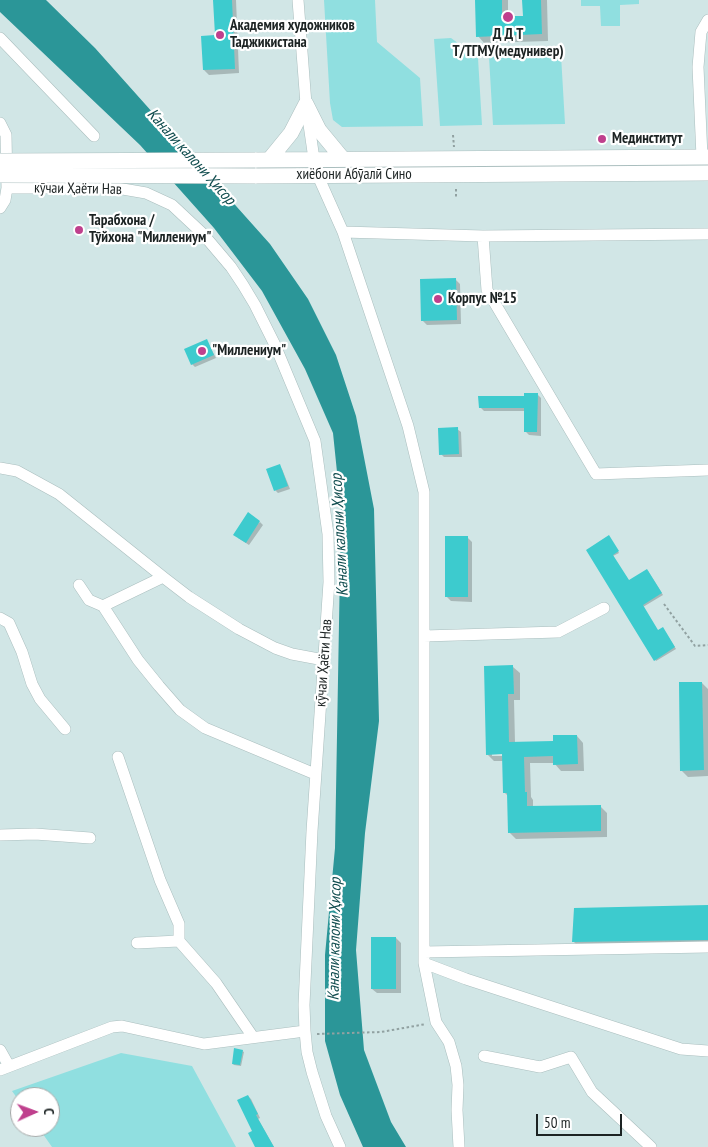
<!DOCTYPE html>
<meta charset="utf-8">
<style>
body{margin:0}
#map{position:relative;width:708px;height:1147px;overflow:hidden;background:#d1e6e6;font-family:"PT Sans Narrow",sans-serif}
canvas{display:block}
.north{position:absolute;left:10px;top:1087px;width:50px;height:50px;box-sizing:border-box;background:#fff;border:1px solid #a4a7a7;border-radius:50%;rotate:88deg;font-size:14px;font-weight:700;line-height:20px;text-align:center;color:#1c2323}
.north::after{content:'';display:block;margin:auto;width:18px;height:22px;background:#bf408d;clip-path:polygon(50% 0,100% 100%,50% 72%,0 100%)}
.scale{position:absolute;left:536px;top:1114px;width:86px;height:22px;box-sizing:border-box;border:2px solid #1c2323;border-top:0;padding-left:6px;font-size:15px;line-height:18px;white-space:nowrap;color:#1c2323;-webkit-text-stroke:4px #fff;paint-order:stroke}
</style>
<div id="map">
<canvas width="708" height="1147"></canvas>
<div class="north">С</div>
<div class="scale">50 m</div>
</div>
<script>
const context = document.querySelector('canvas').getContext('2d');
context.lineJoin = 'round';
function fillPath(path, color) { context.fillStyle = color; context.fill(path, 'evenodd'); }
const toPath = rows => new Path2D(rows.map(r => 'M' + r).join(''));
function stroke(path, color, width, dash) { context.strokeStyle = color; context.lineWidth = width; context.lineCap = dash ? 'butt' : 'round'; context.setLineDash(dash || []); context.stroke(path); }
function drawText(font, color, halo, rows, align = 'center') {
  context.font = font + ' "PT Sans Narrow",sans-serif'; context.lineWidth = 4.5; context.setLineDash([]); context.textBaseline = 'middle'; context.strokeStyle = halo; context.fillStyle = color; for (const [text, x, y, turn = 0] of rows) {
    context.save(); context.translate(x, y); context.rotate((+turn || 0) * Math.PI / 180); context.textAlign = isNaN(turn) ? turn : align; if (halo) context.strokeText(text, 0, 0); context.fillText(text, 0, 0); context.restore();
  }
}
const green = toPath([
 [324,0,375,0,377,42,420,78,423,126,342,127,333,120,330,103],
 [581,0,639,0,639,4,620,5,620,26,601,26,600,6,581,6],
 [451,38,478,58,482,125,440,126,434,39],
 [561,55,565,124,493,125,489,57],
 [121,1053,192,1066,236,1147,52,1147,38,1127,50,1127,50,1097,20,1097,20,1102,12,1091]
]);
const water = toPath([
 [0,0,46,0,95,48,270,244,308,299,336,355,356,416,374,509,379,721,365,833,356,950,364,1050,391,1122,406,1147,363,1147,340,1095,325,1041,325,955,335,848,341,511,333,433,305,369,262,291,214,228,140,145,0,12]
]);
const shadow = toPath([
 [214,0,236,0,239,73,209,75,204,70,216,36],
 [476,0,508,0,508,17,524,17,524,0,547,0,548,41,484,43,478,36],
 [455,279,460,284,461,324,427,325,422,320],
 [207,341,216,358,195,367,192,364],
 [537,394,541,398,541,436,529,435,525,431,525,411,484,411,480,407],
 [457,429,461,432,462,457,444,457,441,454],
 [279,466,282,469,290,489,278,493,275,490],
 [260,522,263,525,249,545,238,538],
 [467,537,472,542,472,602,451,601,446,596],
 [610,538,619,553,613,556,629,581,648,571,663,595,643,607,658,631,664,630,676,649,656,661,587,550],
 [513,667,520,673,520,700,514,700,515,743,554,742,577,736,583,743,584,771,561,771,554,763,530,763,531,797,533,800,533,807,600,806,607,813,607,837,516,839,509,832,509,797,504,792,503,761,494,761,487,754],
 [492,753,508,753,508,756,492,756],
 [702,683,708,689,708,776,688,777,681,770],
 [708,907,708,946,580,948,573,941],
 [396,938,401,943,401,993,377,993,372,989],
 [242,1051,244,1052,241,1066,234,1065,233,1064],
 [248,1096,251,1099,260,1118,258,1119,274,1147,257,1147]
]);
const building = toPath([
 [213,0,232,0,235,69,203,70,201,36,215,35],
 [475,0,502,0,502,16,523,16,522,0,541,0,542,34,476,37],
 [456,278,457,320,421,321,420,279],
 [207,339,214,355,191,365,184,349],
 [524,393,538,393,537,432,524,432,524,408,479,408,478,396,524,396],
 [458,427,459,454,439,455,438,428],
 [280,464,288,486,274,491,266,469],
 [248,512,260,521,246,543,233,535],
 [609,535,619,551,613,555,629,580,647,569,662,593,643,605,658,630,663,627,675,647,654,661,586,550],
 [445,536,468,536,468,597,445,597],
 [513,665,514,694,508,694,509,742,553,741,553,735,577,735,578,764,553,765,553,756,524,757,525,792,527,792,527,806,601,805,601,831,508,833,507,793,503,793,502,754,486,755,484,666],
 [679,682,702,682,704,770,680,771],
 [708,905,708,940,572,942,574,908],
 [371,937,396,937,396,989,371,989],
 [234,1048,243,1050,240,1065,232,1064],
 [248,1095,258,1114,256,1115,274,1147,255,1147,248,1133,252,1131,237,1100]
]);
const path = toPath([
 [453,135,454,147],
 [456,189,456,197],
 [664,604,695,646,708,645],
 [317,1034,381,1032,426,1024]
]);
const minor = toPath([
 [298,0,306,104,314,159,318,176,343,232,408,426,424,492,424,963,436,1022,449,1042,456,1066,458,1085,457,1110,459,1147],
 [0,38,94,136],
 [0,123,6,135,7,188,5,200,0,208],
 [702,157,698,67,701,32,708,20],
 [7,188,117,188,146,193,172,205,203,234,231,267,243,285,255,305,275,345,315,441,328,534,329,582,312,831,304,1005,305,1031,307,1052,312,1072,326,1116,340,1147],
 [343,232,483,236,708,234],
 [483,236,487,290,596,474,708,470],
 [0,468,17,471,59,494,163,577,103,606,138,660,159,686,180,710,205,728,315,774],
 [163,577,189,597,239,629,275,648,292,654,324,660],
 [79,585,89,600,103,606],
 [0,618,9,623,22,652,32,684,40,699,65,729],
 [424,636,558,632,604,608],
 [118,757,160,880,179,924,179,941],
 [0,835,35,834,90,838],
 [137,943,179,941,216,983,253,1037],
 [424,952,708,947],
 [424,963,466,979,681,1049,708,1051],
 [0,1050,9,1066],
 [484,1056,540,1067,571,1057,592,1092,651,1147],
 [0,1070,112,1027,122,1026,204,1044,305,1031]
]);
const major = toPath([
 [306,104,319,130,343,159],
 [255,160,708,157],
 [269,160,291,133,306,104],
 [255,176,708,173]
]);
const majorBridge = toPath([
 [0,161,255,160],
 [0,175,255,176]
]);
const markers = [
 [508,17,6,"#bf408d"],
 [220,35,5,"#bf408d"],
 [602,139,5,"#bf408d"],
 [79,230,5,"#bf408d"],
 [438,299,5,"#bf408d"],
 [202,351,5,"#bf408d"]
];
const poiNames = [
 ["Академия художников",230,26],
 ["Таджикистана",230,43],
 ["Д Д Т",508,35,"center"],
 ["Т/ТГМУ(медунивер)",508,52,"center"],
 ["Мединститут",612,139],
 ["Тарабхона /",89,221],
 ["Тӯйхона \"Миллениум\"",89,238],
 ["Корпус №15",448,299],
 ["\"Миллениум\"",212,351]
];
const streetNames = [
 ["хиёбони Абӯалӣ Сино",354,175],
 ["кӯчаи Ҳаёти Нав",78,189,1],
 ["кӯчаи Ҳаёти Нав",324,663,-86]
];
const waterNames = [
 ["Канали калони Ҳисор",191,157,48],
 ["Канали калони Ҳисор",340,535,-93],
 ["Канали калони Ҳисор",335,939,-89]
];
fillPath(green, '#90dfe0');
fillPath(water, '#2b9698');
fillPath(shadow, '#0003');
fillPath(building, '#3dcbce');
stroke(minor, '#aabebe', 12);
stroke(major, '#aabebe', 16);
stroke(path, '#91a1a1', 2, [2.5, 2.5]);
stroke(minor, '#fff', 11);
stroke(major, '#fff', 15);
stroke(majorBridge, '#aabebe', 16, []);
stroke(majorBridge, '#fff', 15);
for (const [x, y, r, color] of markers) { const dot = new Path2D(); dot.arc(x, y, r, 0, 2 * Math.PI); context.fillStyle = color; context.fill(dot); stroke(dot, '#fff', 2); }
drawText('bold 15px', '#1c2323', '#fff', poiNames, 'left');
drawText('15px', '#1c2323', '#fff', streetNames);
drawText('italic 16px', '#114d4f', '#fff', waterNames);
</script>
